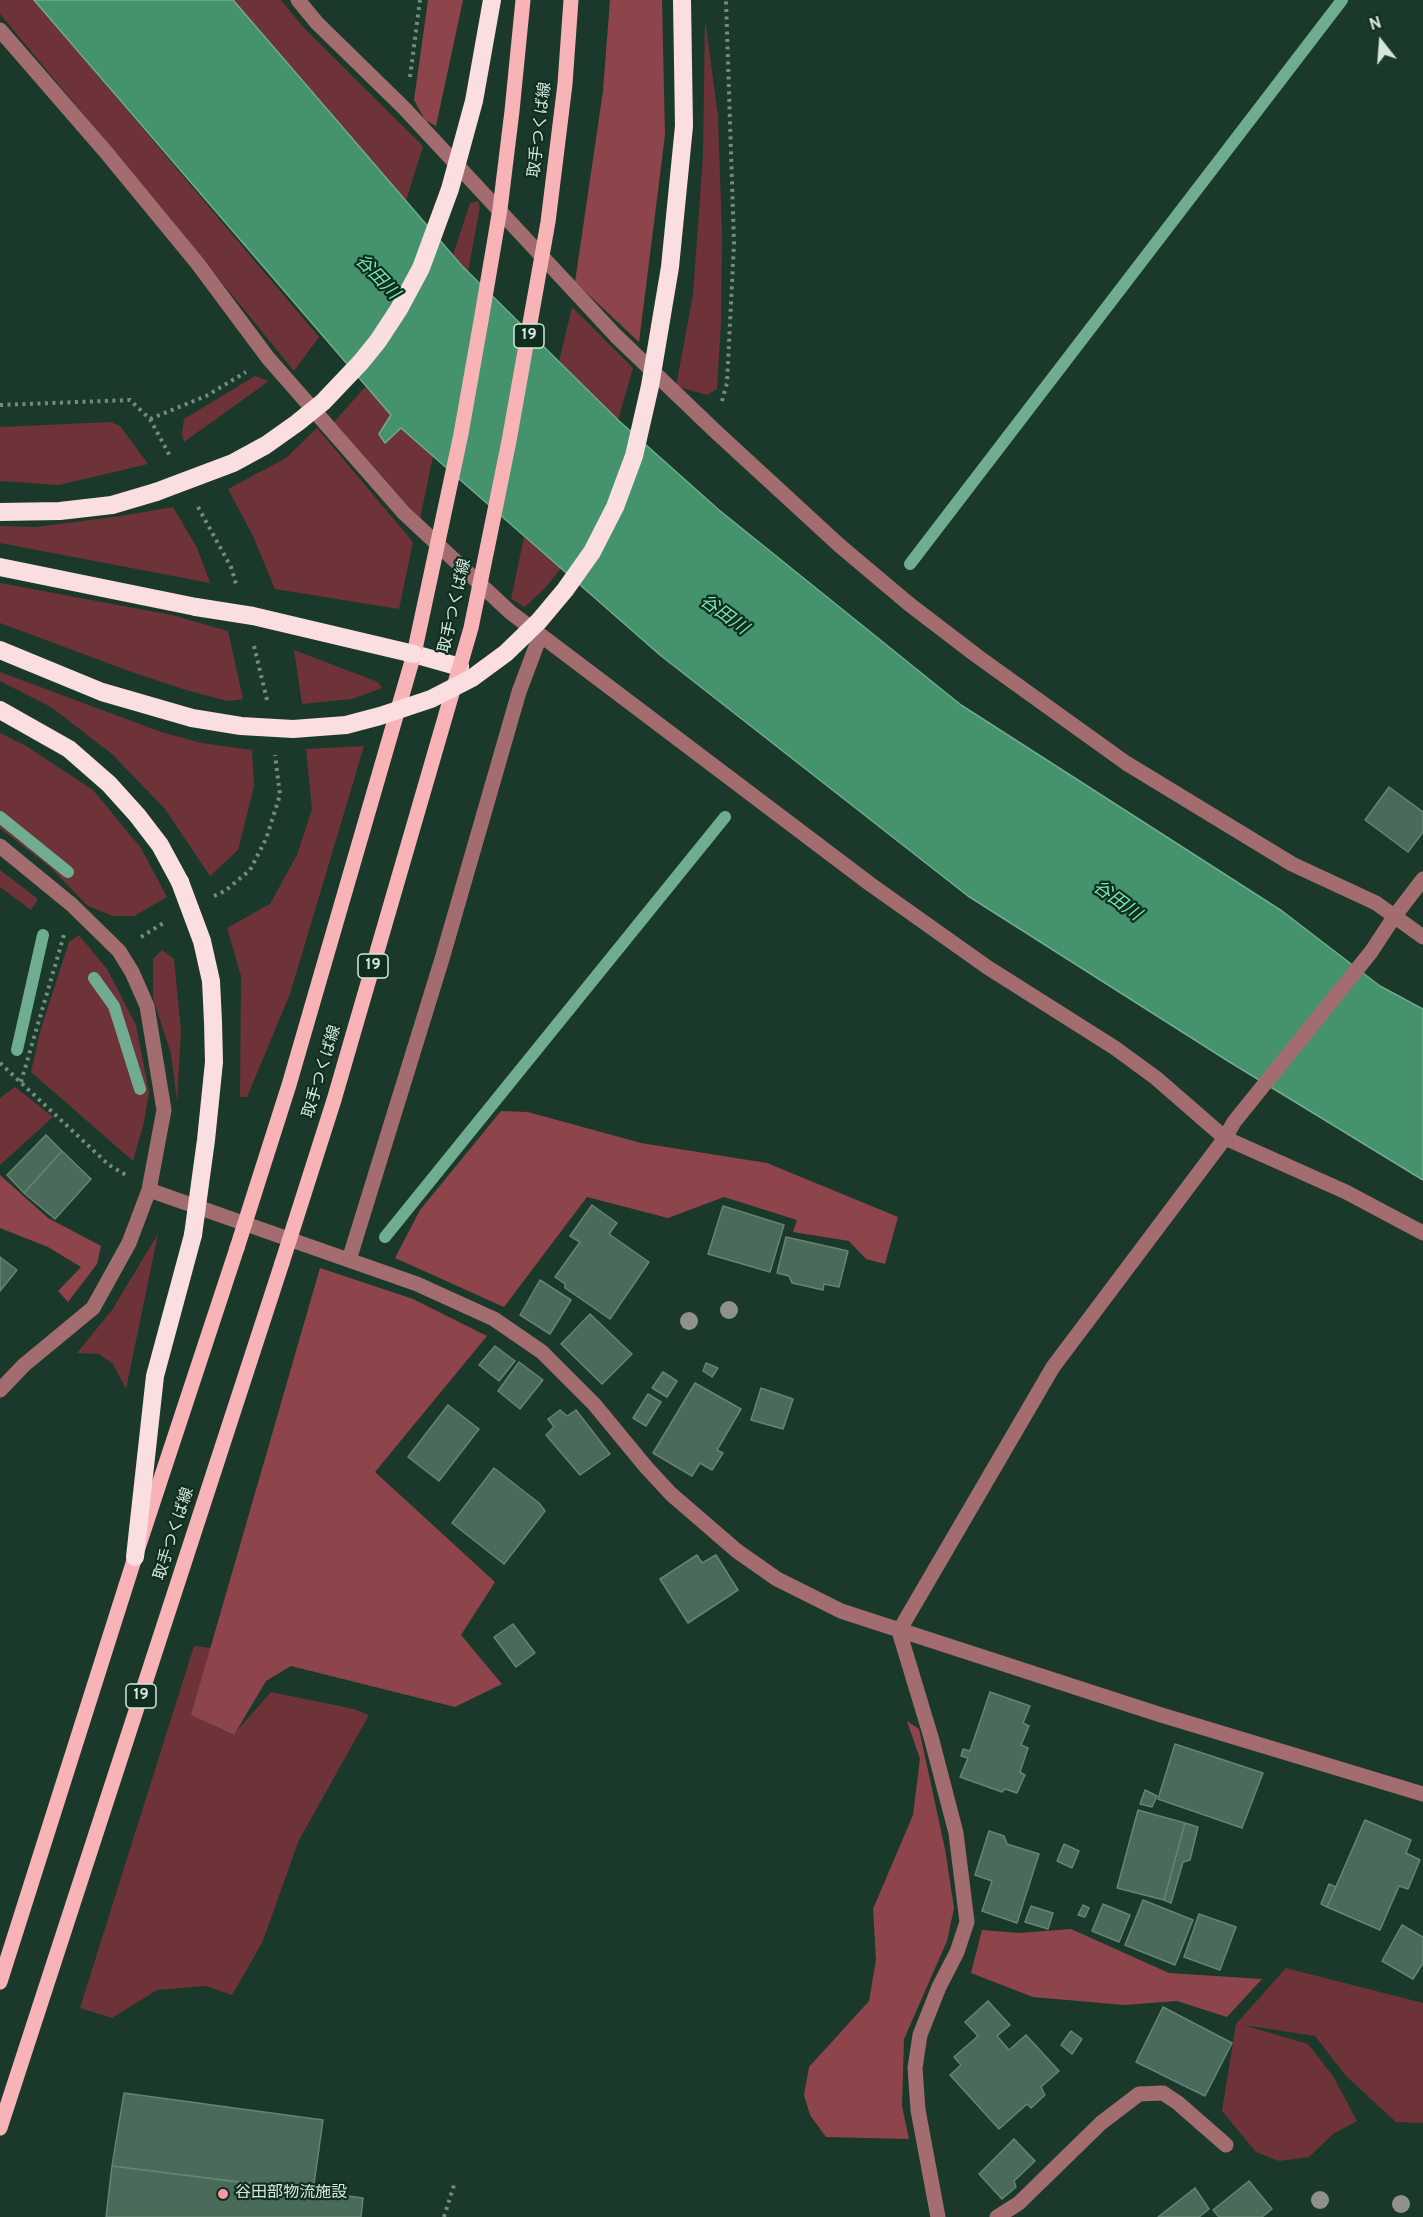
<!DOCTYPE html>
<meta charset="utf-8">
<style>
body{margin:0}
#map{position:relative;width:1423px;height:2217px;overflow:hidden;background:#1b392a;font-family:Overpass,sans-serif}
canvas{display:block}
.north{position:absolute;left:1351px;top:12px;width:60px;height:60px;-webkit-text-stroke:4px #102e20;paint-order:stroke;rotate:343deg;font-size:16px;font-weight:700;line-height:24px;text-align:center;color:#d5e7dd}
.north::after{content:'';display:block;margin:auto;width:21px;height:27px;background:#d5e7dd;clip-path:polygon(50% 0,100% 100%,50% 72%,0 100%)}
</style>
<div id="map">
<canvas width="1423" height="2217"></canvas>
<div class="north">N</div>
</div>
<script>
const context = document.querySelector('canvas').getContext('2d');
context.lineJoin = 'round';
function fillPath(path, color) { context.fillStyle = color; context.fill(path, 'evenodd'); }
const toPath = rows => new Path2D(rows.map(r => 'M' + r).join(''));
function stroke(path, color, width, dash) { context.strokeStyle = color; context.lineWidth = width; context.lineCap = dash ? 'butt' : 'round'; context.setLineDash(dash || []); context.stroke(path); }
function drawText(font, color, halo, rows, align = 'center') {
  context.font = font + ' Overpass,"Noto Sans JP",sans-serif'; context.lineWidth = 4.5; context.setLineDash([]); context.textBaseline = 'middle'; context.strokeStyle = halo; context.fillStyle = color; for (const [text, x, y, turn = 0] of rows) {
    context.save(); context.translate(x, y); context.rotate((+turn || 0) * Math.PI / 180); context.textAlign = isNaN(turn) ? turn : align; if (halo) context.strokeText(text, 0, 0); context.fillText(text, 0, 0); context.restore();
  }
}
const green = toPath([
 [0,0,34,0,319,337,294,371,159,205,0,14],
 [233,0,281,0,304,28,423,146,406,201],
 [705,20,718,116,722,236,721,323,717,389,707,395,676,386,693,295,703,156],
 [478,201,480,206,468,272,453,255,470,203],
 [572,307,633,368,618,420,559,362],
 [255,376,269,381,184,442,182,434,184,419],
 [365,387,392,415,379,434,384,443,401,428,433,456,420,519,334,422],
 [111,422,120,426,148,464,59,485,0,481,0,427],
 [317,428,413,542,399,609,275,589,253,536,228,489,286,458],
 [173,507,197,548,210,583,0,543,0,526,36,527,121,516],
 [524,537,561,568,546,587,525,607,511,599],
 [0,583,172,615,228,631,243,699,227,701,183,689,129,671,0,623],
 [294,650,378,682,382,688,352,699,302,704],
 [0,672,161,732,201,743,252,750,254,786,238,850,210,876,165,809,112,754,51,707,0,681],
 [0,733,26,746,93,790,141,848,167,897,134,916,113,916,88,906,51,868,0,828],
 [364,746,290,994,247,1097,240,1097,241,976,227,928,270,904,297,855,312,809,306,749],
 [0,870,38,899,31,910,0,887],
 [79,935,107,969,136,1025,149,1092,144,1122,133,1161,31,1072,40,1032,69,942],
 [162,950,174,959,181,1031,177,1101,171,1054,153,998,153,959],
 [15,1087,53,1117,0,1165,0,1098],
 [158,1234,126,1389,113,1364,99,1354,77,1353,112,1310],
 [194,1646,211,1648,192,1715,233,1735,271,1692,354,1709,369,1715,299,1840,262,1943,232,1995,206,1986,157,1990,112,2018,80,2008],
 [1286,1968,1423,2003,1423,2123,1396,2122,1346,2076,1315,2036,1243,2025,1308,2044,1333,2076,1357,2121,1333,2134,1309,2157,1279,2161,1256,2152,1222,2111,1236,2024]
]);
const forest = toPath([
 [428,0,463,0,436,126,425,120,414,100],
 [610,0,662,0,665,135,639,342,575,282,603,91],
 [501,1111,528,1112,641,1143,767,1163,898,1217,885,1264,866,1259,849,1241,793,1232,797,1220,724,1197,668,1218,587,1197,504,1307,395,1258,420,1210],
 [0,1175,48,1218,101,1246,97,1264,68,1302,58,1291,81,1267,48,1247,0,1228],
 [320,1268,413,1299,487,1336,375,1472,495,1582,461,1635,502,1684,455,1707,291,1666,266,1681,234,1735,191,1715],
 [907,1721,919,1729,945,1849,954,1908,947,1941,904,2039,902,2106,909,2139,826,2137,810,2115,804,2095,809,2067,869,2001,876,1960,873,1909,913,1815,920,1759],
 [1071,1929,1169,1973,1262,1979,1227,2017,1177,2001,1124,2005,1033,1997,971,1973,982,1930,1019,1933]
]);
const water = toPath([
 [34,0,233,0,462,266,618,420,719,510,961,705,1282,911,1380,986,1423,1009,1423,1180,1228,1061,968,896,660,655,401,428,385,443,379,434,391,415,34,0]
]);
const stream = toPath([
 [910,564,1342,0],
 [0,817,68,872],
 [94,978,114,1006,140,1089],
 [17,1050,43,935],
 [385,1237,725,817]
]);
const building = toPath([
 [1389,787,1423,812,1423,832,1408,852,1365,820,1389,787],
 [46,1135,62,1151,24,1193,7,1175,46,1135],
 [62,1151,91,1179,55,1219,24,1193,62,1151],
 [592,1205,617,1223,609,1234,649,1262,610,1319,565,1288,565,1284,555,1277,580,1242,570,1236,592,1205],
 [723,1206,784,1225,770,1272,708,1254,723,1206],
 [786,1237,848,1251,839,1287,824,1284,823,1290,792,1283,789,1276,777,1273,786,1237],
 [0,1257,17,1270,0,1291,0,1257],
 [540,1280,571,1300,550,1334,520,1315,540,1280],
 [590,1314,632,1354,602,1384,561,1344,590,1314],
 [495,1346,515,1361,499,1381,479,1365,495,1346],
 [519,1362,543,1380,520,1409,498,1391,519,1362],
 [706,1363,718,1368,712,1377,703,1371,706,1363],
 [663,1372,677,1381,667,1397,652,1388,663,1372],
 [695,1383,741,1409,717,1450,723,1453,712,1470,700,1463,692,1476,653,1453,695,1383],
 [761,1388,793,1399,783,1429,751,1420,761,1388],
 [648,1394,661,1402,646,1426,633,1418,648,1394],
 [448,1405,479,1429,439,1481,408,1457,448,1405],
 [560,1410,567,1416,576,1410,610,1454,580,1475,546,1435,554,1427,548,1419,560,1410],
 [494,1468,539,1503,545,1511,504,1564,452,1523,494,1468],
 [697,1555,702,1563,716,1555,738,1590,688,1623,660,1579,697,1555],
 [513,1624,535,1653,516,1667,494,1637,513,1624],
 [990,1692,1030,1706,1023,1723,1029,1726,1021,1745,1028,1748,1020,1772,1025,1775,1017,1793,1005,1789,1002,1792,960,1777,968,1758,961,1756,963,1749,970,1751,990,1692],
 [1175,1744,1263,1773,1242,1828,1158,1799,1175,1744],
 [1145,1790,1157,1796,1152,1807,1140,1804,1145,1790],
 [1138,1810,1185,1823,1164,1900,1117,1888,1138,1810],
 [1365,1820,1411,1840,1406,1853,1420,1860,1408,1889,1399,1886,1380,1930,1327,1907,1365,1820],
 [1185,1823,1198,1827,1190,1860,1183,1862,1171,1903,1164,1900,1185,1823],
 [989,1831,1004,1836,1007,1844,1039,1854,1017,1923,982,1911,992,1881,975,1875,989,1831],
 [1064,1844,1079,1851,1072,1868,1057,1861,1064,1844],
 [1329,1884,1336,1887,1327,1907,1321,1904,1329,1884],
 [1143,1900,1193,1920,1175,1965,1125,1945,1143,1900],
 [1103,1904,1130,1915,1119,1942,1092,1931,1103,1904],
 [1083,1905,1089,1908,1085,1917,1078,1915,1083,1905],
 [1031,1906,1053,1913,1048,1929,1025,1922,1031,1906],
 [1199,1914,1236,1927,1220,1970,1184,1957,1199,1914],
 [1402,1925,1423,1937,1423,1963,1413,1979,1382,1961,1402,1925],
 [988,2001,1010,2025,997,2036,1009,2050,1026,2035,1059,2071,1041,2087,1045,2095,1031,2108,1027,2104,999,2129,950,2075,961,2065,954,2057,978,2036,965,2022,988,2001],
 [1163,2007,1232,2043,1205,2096,1136,2062,1163,2007],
 [1071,2031,1082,2039,1072,2054,1061,2045,1071,2031],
 [124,2093,323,2120,313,2191,112,2166,124,2093],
 [1014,2139,1035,2161,1014,2181,1016,2187,1002,2199,979,2174,1014,2139],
 [112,2166,363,2198,361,2217,106,2217,112,2166],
 [1249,2181,1272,2209,1262,2217,1219,2217,1213,2210,1249,2181],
 [1195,2188,1209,2209,1199,2217,1158,2217,1195,2188]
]);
const path = toPath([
 [410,77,420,0],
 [722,401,727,383,734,243,726,0],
 [0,405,130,400,150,419,170,456],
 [150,419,206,396,246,372],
 [198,507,231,567,236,584],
 [254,646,267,700],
 [214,896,225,891,250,870,266,839,280,795,275,755],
 [141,937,165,922],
 [0,1063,109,1165,126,1175],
 [21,1082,64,935],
 [444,2217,454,2185]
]);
const minor = toPath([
 [298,0,317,23,404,108,616,336,714,430,839,545,909,604,977,656,1126,763,1292,864,1376,903,1423,937],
 [0,30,105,151,198,264,268,358,404,513,510,612,870,884,987,967,1115,1048,1156,1078,1225,1138,1346,1192,1423,1233],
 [0,846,72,905,119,951,132,972,147,1006,164,1110,149,1190,129,1243,93,1308,24,1365,0,1390],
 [149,1190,417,1284,494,1319,542,1352,594,1404,646,1467,671,1494,737,1551,777,1579,841,1611,1158,1714,1423,1794],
 [349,1260,442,959,519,692,540,636],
 [938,2217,918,2110,915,2068,920,2035,939,1987,957,1952,967,1922,956,1833,931,1737,899,1631,1053,1367,1225,1138,1234,1122,1371,952,1394,917,1423,879],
 [997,2217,1019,2203,1101,2123,1139,2094,1163,2093,1178,2103,1226,2145]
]);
const major = toPath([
 [0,1982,135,1557,237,1248],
 [0,2128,282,1263]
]);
const highway = toPath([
 [0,512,60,511,112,505,156,492],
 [0,567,196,607],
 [414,654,460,667],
 [0,710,69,749,109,784,137,815,160,845,180,882],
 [135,1557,155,1376,193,1235]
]);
const majorBridge = toPath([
 [237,1248,289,1085,414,654,461,434,481,321,500,209,512,111,523,0],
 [282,1263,334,1100,471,628,509,441,548,222,565,84,571,0]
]);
const highwayBridge = toPath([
 [156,492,233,463,266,445,297,423,323,402,361,362,378,341,399,309,421,268,450,189,474,101,492,0],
 [196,607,253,616,414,654],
 [0,650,102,692,192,718,241,726,293,729,346,725,380,716,431,699,472,678,506,653,539,621,565,590,592,552,615,507,634,456,650,386,670,267,684,126,682,0],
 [180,882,202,941,211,981,213,1022,214,1062,206,1140,193,1235]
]);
const trees = [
 [729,1310],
 [689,1321],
 [1320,2200],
 [1401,2204]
];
const markers = [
 [223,2194,6,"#f49aa0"]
];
const shields = [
 [529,336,30],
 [373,966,30],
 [141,1696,30]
];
const shieldNames = [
 ["19",529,336],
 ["19",373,966],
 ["19",141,1696]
];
const streetNames = [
 ["取手つくば線",541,130,-83],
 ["取手つくば線",456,606,-77],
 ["取手つくば線",323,1072,-73],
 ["取手つくば線",175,1534,-72]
];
const poiNames = [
 ["谷田部物流施設",235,2194]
];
const waterNames = [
 ["谷田川",376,278,46],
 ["谷田川",723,616,36],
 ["谷田川",1116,902,36]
];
fillPath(green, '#6d3339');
fillPath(forest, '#8d454b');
fillPath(water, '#44936d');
stroke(water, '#70ac8f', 1.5);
stroke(stream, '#70ac8f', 12);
fillPath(building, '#4b6b5a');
stroke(building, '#658573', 1.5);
stroke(path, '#738c7f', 4, [3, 4.5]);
stroke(minor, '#a36c6f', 15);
stroke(major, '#f8b3b7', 15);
stroke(highway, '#fbdedf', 18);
stroke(majorBridge, '#f8b3b7', 15);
stroke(highwayBridge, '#fbdedf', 18);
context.fillStyle = '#90918b';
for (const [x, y] of trees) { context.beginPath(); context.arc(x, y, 9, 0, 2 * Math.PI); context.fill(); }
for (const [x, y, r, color] of markers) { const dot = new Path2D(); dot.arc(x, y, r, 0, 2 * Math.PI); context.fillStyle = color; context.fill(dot); stroke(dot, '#102e20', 2); }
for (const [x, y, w] of shields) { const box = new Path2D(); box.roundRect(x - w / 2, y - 12, w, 24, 4.5); context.fillStyle = '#102e20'; context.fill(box); stroke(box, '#d5e7dd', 1.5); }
drawText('bold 15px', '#d5e7dd', null, shieldNames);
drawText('16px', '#d5e7dd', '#102e20', streetNames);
drawText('16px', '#d5e7dd', '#102e20', poiNames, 'left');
drawText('italic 18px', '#7be8b2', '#102e20', waterNames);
</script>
